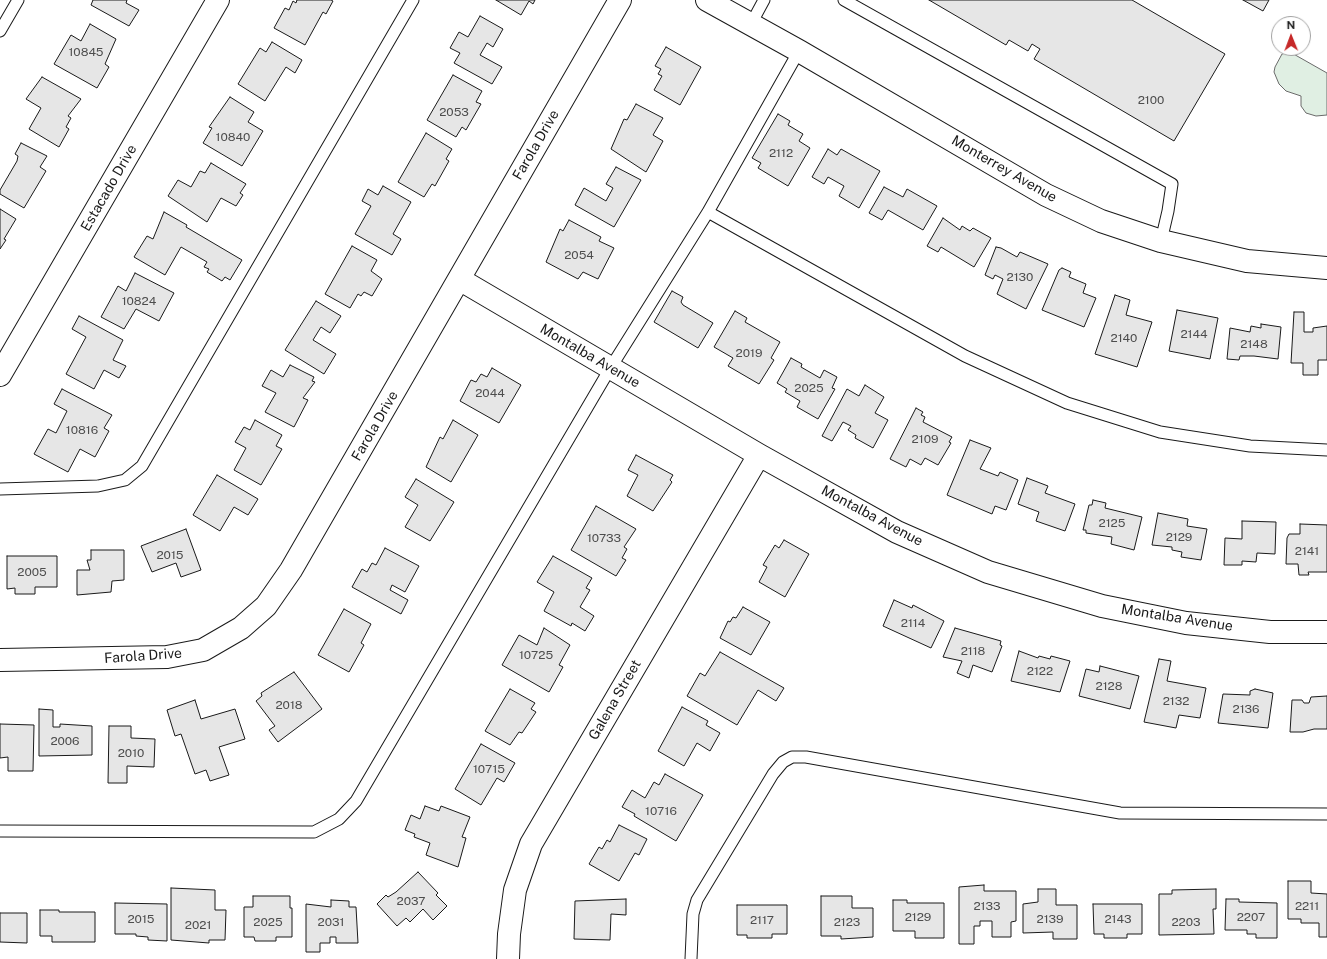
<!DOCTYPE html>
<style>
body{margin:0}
#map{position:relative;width:1327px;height:959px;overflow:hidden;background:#fff;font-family:"Public Sans",sans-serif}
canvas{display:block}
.north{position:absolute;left:1271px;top:16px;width:40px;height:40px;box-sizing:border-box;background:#fff;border:1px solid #a3a3a3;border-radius:50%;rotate:359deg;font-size:11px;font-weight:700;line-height:16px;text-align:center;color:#1a1a1a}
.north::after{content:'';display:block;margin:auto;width:14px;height:18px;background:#c62828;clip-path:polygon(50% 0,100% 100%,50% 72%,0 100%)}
</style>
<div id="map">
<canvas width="1327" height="959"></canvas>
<div class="north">N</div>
</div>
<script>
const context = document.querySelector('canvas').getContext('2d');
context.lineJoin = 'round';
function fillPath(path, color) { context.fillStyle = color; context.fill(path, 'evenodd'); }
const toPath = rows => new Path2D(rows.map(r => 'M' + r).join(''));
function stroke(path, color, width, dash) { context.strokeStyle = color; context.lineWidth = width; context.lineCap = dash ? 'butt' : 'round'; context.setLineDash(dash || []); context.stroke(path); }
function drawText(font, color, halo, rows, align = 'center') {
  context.font = font + ' "Public Sans",sans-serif'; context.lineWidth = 3; context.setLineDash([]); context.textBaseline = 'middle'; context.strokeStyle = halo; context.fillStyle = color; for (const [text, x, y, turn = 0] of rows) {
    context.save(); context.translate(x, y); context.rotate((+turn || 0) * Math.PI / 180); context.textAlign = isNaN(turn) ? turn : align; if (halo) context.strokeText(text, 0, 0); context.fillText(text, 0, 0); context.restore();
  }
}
const green = toPath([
 [1290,52,1327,73,1327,115,1316,116,1306,113,1301,106,1301,96,1286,91,1279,84,1274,72,1275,67,1282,54,1290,52]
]);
const building = toPath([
 [93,0,127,0,126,3,139,10,129,26,91,5,93,0],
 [297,0,331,0,333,1,326,14,323,12,305,45,274,28,285,8,289,10,293,1,296,3,297,0],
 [496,0,535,0,533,4,529,1,521,15,496,0],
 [929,0,1132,0,1225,54,1174,141,1034,59,1040,49,1032,44,1028,51,1009,40,1006,45,929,0],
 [1243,0,1269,0,1263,11,1243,0],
 [480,16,503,29,493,47,487,43,480,55,502,67,492,84,454,63,460,53,450,48,459,32,468,37,480,16],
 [90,24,116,39,105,64,109,67,97,88,54,64,71,35,81,41,90,24],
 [272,42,302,60,295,73,286,67,265,101,238,84,260,48,266,52,272,42],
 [666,47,701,67,680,105,654,90,662,76,658,74,661,69,655,66,666,47],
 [453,75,482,91,476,102,481,104,470,123,466,130,462,127,456,137,427,120,453,75],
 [42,77,81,99,68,116,71,118,66,127,69,129,59,147,29,129,41,108,26,99,42,77],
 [230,97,254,112,248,122,263,131,242,166,203,143,212,128,209,127,230,97],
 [636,104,663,118,653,135,663,141,646,172,611,149,624,119,627,120,636,104],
 [778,114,790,121,788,125,803,134,799,141,810,148,788,186,758,168,761,163,752,158,778,114],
 [426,133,452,149,446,159,449,161,435,186,432,184,424,197,398,182,426,133],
 [21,143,47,156,40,167,46,171,24,208,0,194,0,190,17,161,18,156,15,154,21,143],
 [828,149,837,155,841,149,880,171,859,208,839,196,844,186,828,177,824,184,812,177,828,149],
 [211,163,246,184,240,193,243,195,236,206,221,198,207,222,168,196,178,180,191,187,200,171,205,173,211,163],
 [616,167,641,180,614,227,575,205,584,188,606,201,613,188,606,184,616,167],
 [383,186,411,202,393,234,401,239,392,255,355,234,371,206,362,201,368,189,378,195,383,186],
 [884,187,903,197,907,189,937,206,923,230,888,210,882,220,869,213,884,187],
 [0,209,16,219,4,239,6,240,0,249,0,209],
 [164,212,187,225,186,227,242,260,230,280,225,277,222,281,207,272,209,269,204,267,207,262,181,247,165,275,134,257,147,236,153,239,164,212],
 [943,218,960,230,962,226,970,231,973,228,991,238,974,267,941,247,938,252,927,246,943,218],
 [569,220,601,237,599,241,614,248,598,279,583,272,578,279,546,262,560,229,563,231,569,220],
 [352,246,377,260,371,271,382,279,372,296,364,292,361,296,358,294,350,308,325,294,352,246],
 [996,247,1001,248,1017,257,1020,252,1048,264,1026,309,997,294,1003,279,995,275,993,279,985,275,996,247],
 [1062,268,1071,272,1069,277,1086,284,1083,293,1096,298,1084,327,1042,310,1059,270,1062,268],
 [135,273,174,293,159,321,136,309,124,329,101,317,118,286,126,291,135,273],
 [672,291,683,297,681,302,683,305,713,323,698,348,654,322,672,291],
 [1115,295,1130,300,1126,315,1152,322,1137,367,1095,354,1115,295],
 [316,301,341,316,330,333,321,327,313,340,336,354,324,374,285,350,316,301],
 [1177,310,1218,318,1210,359,1169,351,1177,310],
 [735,311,747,318,745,322,780,342,771,358,774,360,759,384,728,366,733,358,714,347,735,311],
 [1294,312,1304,312,1304,332,1313,332,1313,328,1327,326,1327,360,1318,360,1318,375,1303,375,1303,363,1291,363,1294,312],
 [79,316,123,340,113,360,126,366,119,378,104,370,94,389,66,374,86,337,72,329,79,316],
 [1261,324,1281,327,1278,359,1254,356,1240,356,1239,360,1227,359,1230,328,1250,332,1251,326,1261,328,1261,324],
 [791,358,802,364,801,367,820,378,824,370,837,377,832,388,835,389,818,419,797,407,800,401,785,392,787,389,777,383,791,358],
 [290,365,314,377,312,381,315,382,303,398,308,400,294,427,265,412,276,393,262,386,271,370,283,377,290,365],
 [492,368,521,385,499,423,460,401,471,380,476,382,481,374,487,377,492,368],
 [865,385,884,397,875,413,888,420,873,448,855,438,856,435,848,430,851,426,843,422,832,441,822,436,847,389,859,396,865,385],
 [62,389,112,415,104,428,109,431,95,457,80,449,68,472,34,454,48,429,56,433,67,411,54,404,62,389],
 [916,408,923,412,921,415,925,417,923,422,952,437,949,442,951,443,938,465,925,458,921,465,910,459,906,467,890,459,916,408],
 [255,420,282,435,276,446,282,449,261,485,234,470,246,448,235,442,244,427,250,430,255,420],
 [453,420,478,435,451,482,426,467,440,437,443,439,453,420],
 [970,440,991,448,980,469,998,476,1000,472,1018,480,1006,510,995,506,992,514,947,495,970,440],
 [636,455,673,475,670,480,672,482,653,511,627,496,638,475,628,470,636,455],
 [217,475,258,499,248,515,234,507,220,531,193,515,217,475],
 [1027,478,1048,486,1045,493,1075,504,1065,531,1036,521,1039,512,1018,504,1027,478],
 [416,479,454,502,430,541,405,527,418,505,405,497,416,479],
 [1093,500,1106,503,1105,508,1142,517,1134,550,1111,544,1112,537,1086,533,1086,530,1083,530,1089,505,1092,505,1093,500],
 [596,506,636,529,624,547,627,549,622,558,626,560,616,576,571,550,596,506],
 [1158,513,1188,519,1187,526,1207,529,1201,560,1181,557,1182,552,1172,550,1172,547,1152,545,1158,513],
 [1242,521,1276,522,1275,554,1257,553,1256,562,1242,561,1242,565,1224,565,1225,538,1242,539,1242,521],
 [1300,524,1327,525,1327,572,1308,572,1309,575,1299,575,1298,564,1286,564,1287,538,1289,534,1300,534,1300,524],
 [186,529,201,570,181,577,176,563,152,572,141,546,186,529],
 [784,540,809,554,785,597,759,582,767,567,763,565,775,545,779,548,784,540],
 [385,548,419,566,405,592,392,585,390,590,408,600,401,614,352,587,362,569,367,572,372,563,376,565,385,548],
 [91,550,124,550,124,580,112,581,111,592,77,595,77,570,90,570,87,560,91,560,91,550],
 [7,556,57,556,57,587,35,587,35,594,15,594,15,588,7,589,7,556],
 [553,556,592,578,586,588,590,590,580,607,594,616,585,631,572,623,571,626,544,611,554,592,537,582,553,556],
 [894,600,912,608,913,605,944,621,931,648,883,626,894,600],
 [743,607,770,622,751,655,720,638,728,621,730,622,733,617,736,618,743,607],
 [344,609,371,624,361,643,364,645,349,672,318,655,344,609],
 [544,628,570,645,559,665,563,667,549,692,502,665,519,635,537,645,544,628],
 [955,628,1001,641,1000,645,1002,646,992,672,973,665,969,678,957,673,962,661,943,657,955,628],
 [1019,651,1038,658,1039,656,1050,659,1051,656,1070,661,1060,692,1011,681,1019,651],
 [720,652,784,688,776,701,758,690,737,725,687,696,700,673,705,676,720,652],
 [1159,659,1171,661,1167,681,1206,688,1200,718,1179,715,1176,728,1144,722,1159,659],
 [1100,666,1139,676,1130,709,1079,696,1086,669,1099,672,1100,666],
 [294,672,322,709,278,742,269,730,275,726,256,701,262,696,261,693,294,672],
 [510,689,535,703,531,709,536,712,522,733,519,732,510,745,485,731,510,689],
 [1255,689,1273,693,1268,728,1218,723,1223,694,1250,695,1250,691,1255,689],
 [1327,696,1327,729,1314,729,1303,732,1290,732,1292,700,1302,700,1304,703,1309,703,1311,697,1327,696],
 [195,700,201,719,235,709,245,739,219,747,229,775,210,781,206,770,195,774,181,734,175,736,167,710,195,700],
 [682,707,708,721,706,725,720,733,710,751,697,743,684,766,658,751,682,707],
 [39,709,53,710,53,727,60,727,60,724,92,726,92,755,39,756,39,709],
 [0,724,34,725,33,771,8,771,8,757,0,758,0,724],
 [109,726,131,726,131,738,155,739,154,767,127,766,127,783,108,783,109,726],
 [481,744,515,763,504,782,497,778,481,805,455,789,481,744],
 [665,774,703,795,676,841,634,816,635,814,622,807,632,790,645,798,654,782,659,785,665,774],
 [425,806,439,811,441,806,470,817,462,837,466,838,458,867,426,855,430,843,414,837,415,834,405,830,411,815,420,819,425,806],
 [619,825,647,839,639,855,635,853,619,881,589,864,599,847,602,849,607,840,610,842,619,825],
 [418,872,438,893,436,895,447,906,433,920,423,909,410,922,406,918,397,926,377,904,386,895,388,897,396,892,418,872],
 [1288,881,1311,881,1311,893,1327,894,1327,937,1319,937,1319,923,1301,923,1301,919,1288,919,1288,881],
 [984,885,984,891,1016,891,1016,921,1011,922,1011,937,992,937,992,921,980,921,980,926,974,926,974,944,959,944,959,887,984,885],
 [171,888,215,890,215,910,226,910,225,940,209,940,209,943,171,940,171,888],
 [1038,889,1056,889,1056,905,1077,905,1077,939,1053,939,1053,932,1023,933,1023,904,1038,902,1038,889],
 [1216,889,1216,909,1213,909,1214,934,1159,935,1159,894,1172,894,1172,890,1216,889],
 [253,896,290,896,290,908,292,908,292,937,276,937,276,941,255,941,254,937,244,937,244,907,253,907,253,896],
 [821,896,852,896,852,908,873,908,873,937,841,939,841,936,821,936,821,896],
 [626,899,626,915,611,914,610,940,574,939,575,901,626,899],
 [1226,899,1239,899,1239,902,1277,903,1277,938,1256,938,1256,934,1247,934,1247,930,1225,930,1226,899],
 [331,900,349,901,349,907,356,907,358,943,336,943,336,937,330,937,330,943,320,943,320,952,306,952,306,904,331,907,331,900],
 [893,900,907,900,907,903,944,903,944,938,915,938,915,931,893,931,893,900],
 [115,903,167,904,167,941,148,940,148,937,136,936,136,934,115,934,115,903],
 [1093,904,1142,904,1142,934,1127,934,1127,938,1104,938,1104,934,1094,934,1093,904],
 [737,905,787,905,787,934,772,934,772,938,747,938,747,935,737,935,737,905],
 [40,910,59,910,59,912,95,912,95,942,52,942,52,936,40,936,40,910],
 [0,913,27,913,27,943,0,942,0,913]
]);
const service = toPath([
 [844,0,1172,184,1168,211,1161,241],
 [751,24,764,0],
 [0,31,18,0],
 [708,212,965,356,1067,403,1160,432,1250,446,1327,450],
 [0,489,98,486,125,480,142,466,413,0],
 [0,831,314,832,339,819,356,801,611,367,708,212,799,51],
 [691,959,693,914,697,900,773,774,783,762,792,757,806,757,1120,813,1327,814]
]);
const minor = toPath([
 [707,0,799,51,1046,195,1101,221,1161,241,1247,261,1327,268],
 [459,279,759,455,897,532,988,572,1102,606,1186,623,1270,632,1327,632],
 [0,375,218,0],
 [0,660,167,657,203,650,241,628,266,606,291,570,620,0],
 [508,959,509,934,515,890,531,844,759,455]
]);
const numberNames = [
 ["10845",86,52],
 ["2100",1151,100],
 ["2053",454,112],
 ["10840",233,137],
 ["2112",781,153],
 ["2054",579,255],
 ["2130",1020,277],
 ["10824",139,301],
 ["2144",1194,334],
 ["2140",1124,338],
 ["2148",1254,344],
 ["2019",749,353],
 ["2025",809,388],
 ["2044",490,393],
 ["10816",82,430],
 ["2109",925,439],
 ["2125",1112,523],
 ["2129",1179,537],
 ["10733",604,538],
 ["2141",1307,551],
 ["2015",170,555],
 ["2005",32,572],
 ["2114",913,623],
 ["2118",973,651],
 ["10725",536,655],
 ["2122",1040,671],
 ["2128",1109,686],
 ["2132",1176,701],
 ["2018",289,705],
 ["2136",1246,709],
 ["2006",65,741],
 ["2010",131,753],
 ["10715",489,769],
 ["10716",661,811],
 ["2037",411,901],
 ["2133",987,906],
 ["2211",1307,906],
 ["2129",918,917],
 ["2207",1251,917],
 ["2015",141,919],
 ["2139",1050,919],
 ["2143",1118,919],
 ["2117",762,920],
 ["2025",268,922],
 ["2031",331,922],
 ["2123",847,922],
 ["2203",1186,922],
 ["2021",198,925]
];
const streetNames = [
 ["Farola Drive",536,145,-60],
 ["Monterrey Avenue",1004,169,30],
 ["Estacado Drive",109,188,-60],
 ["Montalba Avenue",590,356,30],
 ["Farola Drive",375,426,-60],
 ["Montalba Avenue",872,516,28],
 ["Montalba Avenue",1177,618,9],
 ["Farola Drive",143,656,-4],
 ["Galena Street",615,700,-60]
];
fillPath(green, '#e0efe3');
stroke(green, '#6a6a6a', 1);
fillPath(building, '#e6e6e6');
stroke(building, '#1a1a1a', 1);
stroke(service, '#1a1a1a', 13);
stroke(minor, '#1a1a1a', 24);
stroke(service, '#fff', 11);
stroke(minor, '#fff', 22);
drawText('12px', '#4d4d4d', null, numberNames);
drawText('14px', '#1a1a1a', '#fff', streetNames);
</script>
